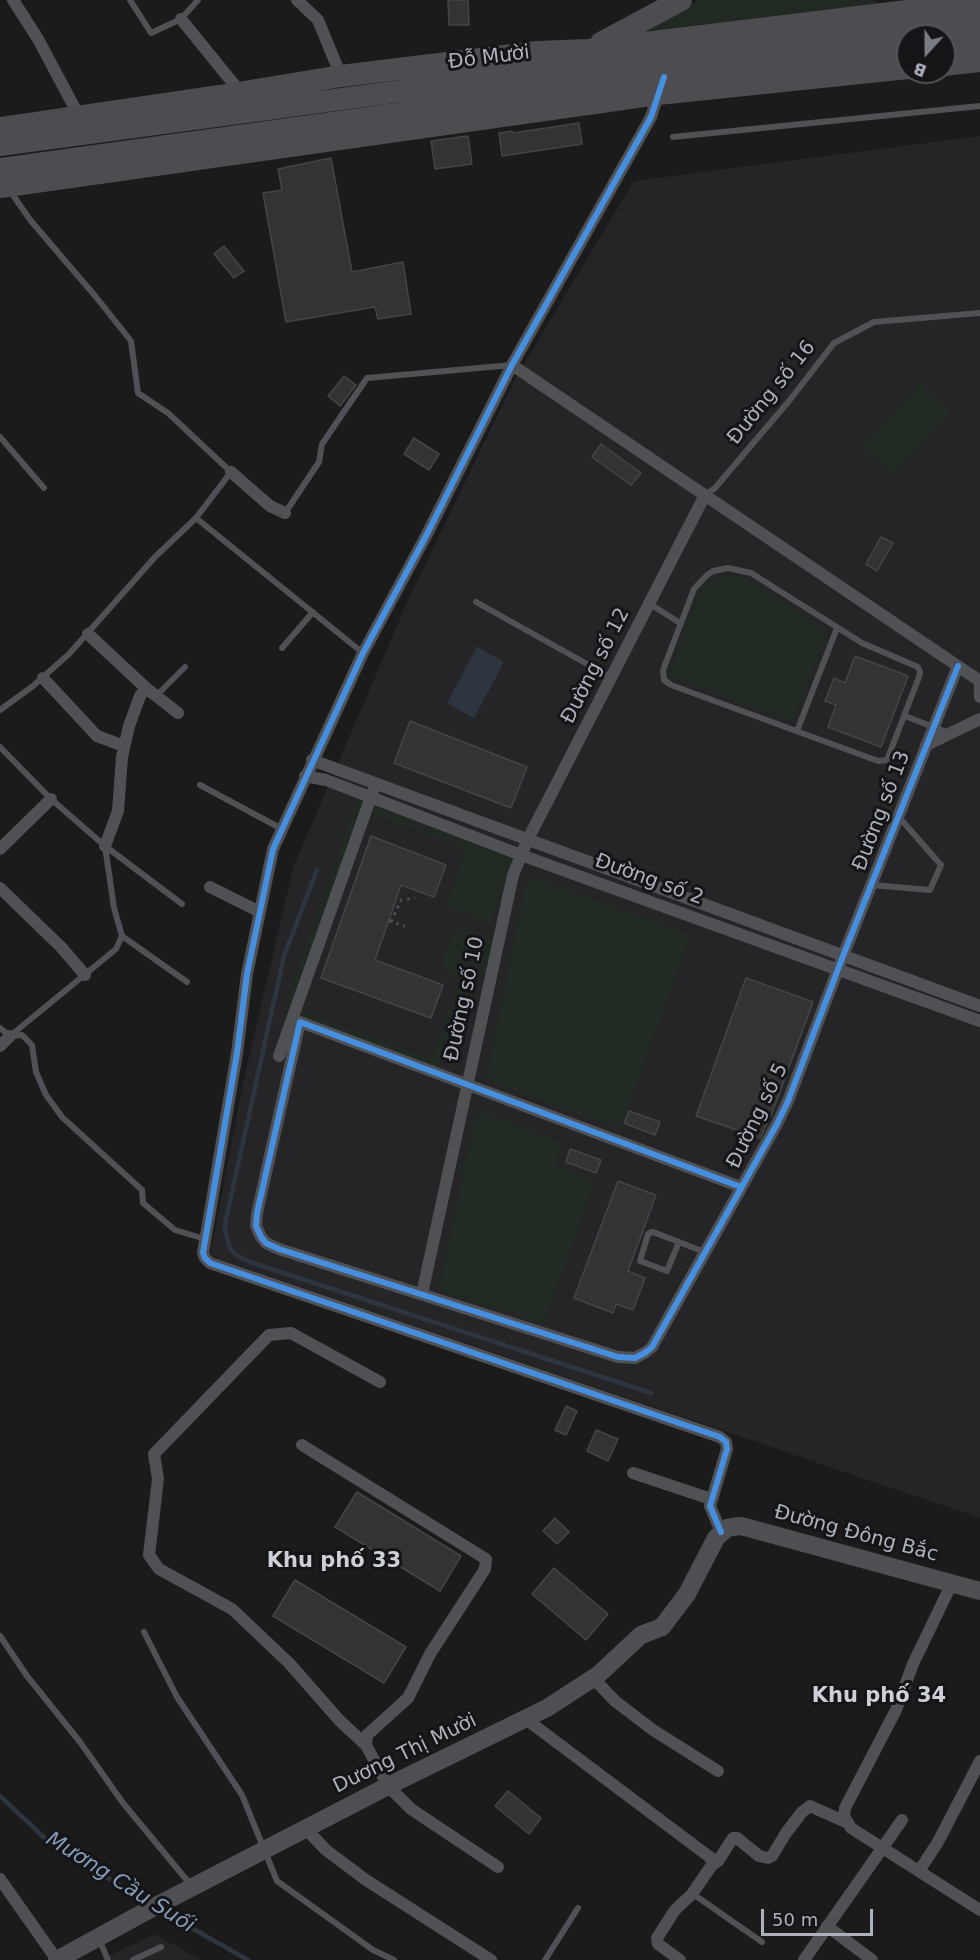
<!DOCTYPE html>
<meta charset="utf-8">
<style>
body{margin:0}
#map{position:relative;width:980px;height:1960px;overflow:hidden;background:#1b1b1c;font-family:"DejaVu Sans",sans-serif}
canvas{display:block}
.north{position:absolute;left:896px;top:24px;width:60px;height:60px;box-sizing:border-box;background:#151518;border:2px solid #52535a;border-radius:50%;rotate:201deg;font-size:16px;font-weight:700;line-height:24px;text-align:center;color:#adb1bc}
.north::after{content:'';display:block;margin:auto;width:21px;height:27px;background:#7a7c84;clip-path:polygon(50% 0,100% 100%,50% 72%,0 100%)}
.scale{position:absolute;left:761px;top:1909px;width:112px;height:27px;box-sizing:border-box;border:3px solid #adb1bc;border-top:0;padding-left:8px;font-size:18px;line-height:21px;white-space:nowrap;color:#adb1bc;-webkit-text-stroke:4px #151518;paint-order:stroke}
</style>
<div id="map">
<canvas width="980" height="1960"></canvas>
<div class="north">B</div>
<div class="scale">50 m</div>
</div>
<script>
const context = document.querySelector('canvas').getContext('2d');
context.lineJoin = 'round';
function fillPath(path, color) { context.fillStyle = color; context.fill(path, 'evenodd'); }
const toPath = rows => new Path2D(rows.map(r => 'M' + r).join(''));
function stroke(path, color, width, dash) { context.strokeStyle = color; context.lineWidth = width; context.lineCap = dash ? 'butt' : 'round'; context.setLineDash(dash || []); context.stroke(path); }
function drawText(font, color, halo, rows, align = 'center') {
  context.font = font + ' "DejaVu Sans",sans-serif'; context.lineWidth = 6; context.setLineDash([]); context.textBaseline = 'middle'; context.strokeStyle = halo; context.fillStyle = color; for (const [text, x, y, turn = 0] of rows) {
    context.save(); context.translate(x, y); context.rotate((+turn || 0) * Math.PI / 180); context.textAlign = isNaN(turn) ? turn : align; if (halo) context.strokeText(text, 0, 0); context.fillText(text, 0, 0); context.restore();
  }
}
const built = toPath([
 [980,136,980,1518,210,1256,244,1079,293,868,409,598,515,379,634,181],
 [154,1934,201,1960,101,1960]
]);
const green = toPath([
 [698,0,873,0,878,3,878,6,639,33],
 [920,384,951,411,893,475,862,447],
 [731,574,753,582,826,630,826,636,793,720,787,720,674,678,670,673,698,594,712,579,718,575],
 [357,800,514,857,490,923,445,907,466,848,361,810,289,1006,431,1059,459,983,466,986,436,1068,283,1010],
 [537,879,691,935,621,1129,492,1082,487,1075,525,885],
 [465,929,489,939,493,945,481,977,472,983,450,975,441,961,451,937,457,931],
 [481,1113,486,1113,563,1143,555,1165,596,1181,544,1324,446,1293,439,1287,474,1120]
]);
const water = toPath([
 [477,647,504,662,474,718,447,703]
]);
const stream = toPath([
 [317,870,284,956,226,1219,225,1230,230,1248,236,1255,250,1262,651,1393],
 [0,1796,51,1844,151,1904],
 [160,1910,248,1960]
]);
const building = toPath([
 [448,0,468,0,469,25,449,25,448,0],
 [579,123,582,144,502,156,499,133,512,131,513,133,579,123],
 [468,136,472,164,435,169,431,141,468,136],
 [331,158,352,272,403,262,411,314,378,319,375,307,286,322,263,193,282,190,278,169,331,158],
 [224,246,244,271,234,278,214,254,224,246],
 [344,376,356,385,340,406,328,396,344,376],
 [414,438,439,454,429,470,404,454,414,438],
 [601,444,641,473,631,485,592,457,601,444],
 [881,537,893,543,877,571,866,564,881,537],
 [855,656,908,676,881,747,828,727,836,705,825,701,834,678,845,683,855,656],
 [410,721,527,767,511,808,394,763,410,721],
 [371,836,446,865,434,897,401,885,375,960,443,985,431,1018,321,978,371,836],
 [746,978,813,1002,771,1116,760,1138,696,1116,746,978],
 [629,1111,660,1122,655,1135,624,1123,629,1111],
 [570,1149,601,1160,596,1173,566,1162,570,1149],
 [618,1181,656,1195,628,1271,645,1278,633,1310,616,1304,613,1313,574,1298,618,1181],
 [566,1406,577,1411,566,1435,555,1430,566,1406],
 [596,1430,618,1439,608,1461,587,1451,596,1430],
 [357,1492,461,1556,440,1591,335,1527,357,1492],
 [555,1518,569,1532,557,1544,543,1531,555,1518],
 [554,1568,608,1614,586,1640,532,1594,554,1568],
 [295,1580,406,1647,384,1683,273,1616,295,1580],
 [508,1791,541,1818,529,1834,495,1806,508,1791]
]);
const path = toPath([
 [389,921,405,926],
 [391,922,401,900,415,898]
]);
const lane = toPath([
 [130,0,151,33,181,19,198,0],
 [673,137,980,106],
 [10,191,31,221,96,297,131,341,138,393,168,413,231,472,196,518,363,653],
 [0,437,44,488],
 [705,495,715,488,789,401,834,343,874,322,980,313],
 [285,513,319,462,322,444,367,378,512,365],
 [728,568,751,573,862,643,918,667,920,672,919,677,887,760,878,761,671,685,664,680,663,670,694,589,707,575,713,571,728,568],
 [476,602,612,678],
 [650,604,680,623],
 [282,648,313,612],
 [156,696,185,667],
 [0,710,33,686,69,654,155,557,196,518],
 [905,716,949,733],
 [797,731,837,628],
 [0,747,51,799,105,846,182,904],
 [200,785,282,829],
 [105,846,114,908,122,936,187,982],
 [872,885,930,890,941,865,898,816],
 [0,1028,10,1036,22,1035,32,1045,36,1072,46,1095,62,1117,142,1190,143,1203,175,1230,205,1239],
 [10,1036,116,949,122,936],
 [679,1242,667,1271,640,1261,648,1234,652,1232,653,1232,679,1242,694,1248,705,1252],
 [144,1632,177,1697,242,1795,277,1881,373,1950,394,1960],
 [0,1636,27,1676,80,1742,123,1803,190,1884],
 [693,1894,762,1942],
 [99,1939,108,1960],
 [133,1960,161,1947],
 [545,1960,578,1908]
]);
const street = toPath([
 [13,0,38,39,79,116],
 [297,0,318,20,341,76],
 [181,19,241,93],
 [659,92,651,117,512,365,427,534,363,653,273,849,247,974,237,1053,203,1253,205,1258,210,1263,720,1437,726,1442,727,1449,710,1506,721,1532],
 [512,365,980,681],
 [231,472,270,506,285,513],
 [88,634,146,688,140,696,129,726,122,757,118,811,105,846],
 [43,678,97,736,124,746],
 [980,684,980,697],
 [146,688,178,713],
 [926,745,980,719],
 [312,760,980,1006],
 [305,776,326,780,521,855,980,1021],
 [0,849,51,799],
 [210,887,260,912],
 [0,888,61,947,85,975],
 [0,1046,10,1036],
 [279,1056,373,791],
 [741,1187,300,1022,257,1213,256,1226,261,1237,266,1243,279,1249,618,1357,635,1358,646,1352,652,1347,777,1124,788,1101,843,956,958,666],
 [422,1294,513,875,527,841,705,495],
 [302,1445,486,1559,485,1569,430,1654,408,1698,367,1735,366,1745,388,1786,411,1809,498,1867],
 [633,1473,711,1499],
 [952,1583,913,1664,896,1710,845,1808,844,1816,851,1828,980,1910],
 [593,1678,615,1701,653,1730,718,1771],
 [527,1720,711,1858,712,1865,692,1894,675,1910,657,1938,658,1944,680,1960],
 [366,1745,340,1721,289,1663,232,1609,159,1569,149,1555,158,1479,154,1454,269,1335,291,1333,380,1382],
 [306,1829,326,1850,366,1880,491,1960],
 [712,1865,718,1861,733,1838,737,1838,759,1856,768,1858,772,1856,786,1833,802,1812,810,1806,848,1823],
 [919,1871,938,1842,980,1761],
 [0,1879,57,1960],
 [827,1926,872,1960],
 [804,1960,902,1820]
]);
const secondary = toPath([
 [57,1960,152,1908,388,1786,547,1708,598,1675,641,1635,662,1627,687,1594,716,1538,727,1528,739,1526,745,1527,980,1591]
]);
const highway = toPath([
 [601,43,681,0],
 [944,44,980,40],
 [944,65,980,61],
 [0,128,227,95,341,76,537,52,588,50,980,2],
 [0,145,542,72,980,19],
 [0,169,664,77,908,48],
 [0,187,658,94,908,68]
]);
const cycleway = toPath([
 [664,77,651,117,512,365,427,534,363,653,273,849,247,974,237,1053,203,1253,205,1258,210,1263,720,1437,726,1442,727,1449,710,1506,721,1532],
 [741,1187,300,1022,257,1213,256,1226,261,1237,266,1243,279,1249,618,1357,635,1358,646,1352,652,1347,777,1124,788,1101,843,956,958,666]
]);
const streetNames = [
 ["Đỗ Mười",489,58,-7],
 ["Đường số 16",772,393,-51],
 ["Đường số 12",596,666,-63],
 ["Đường số 13",882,811,-69],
 ["Đường số 2",649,880,20],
 ["Đường số 10",465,999,-78],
 ["Đường số 5",758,1116,-64],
 ["Đường Đông Bắc",856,1534,15],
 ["Dương Thị Mười",405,1754,-26]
];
const neighbourhoodNames = [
 ["Khu phố 33",334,1562],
 ["Khu phố 34",879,1697]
];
const waterNames = [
 ["Mương Cầu Suối",120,1883,32]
];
fillPath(built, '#252528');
fillPath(green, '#212923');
fillPath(water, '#2d363f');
stroke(stream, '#2d363f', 4.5);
fillPath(building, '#333334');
stroke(building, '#444548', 1.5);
stroke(path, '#4b4c4f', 3, [3, 4.5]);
stroke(lane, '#4f5155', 6);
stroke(street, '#4f5155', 12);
stroke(secondary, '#4e4f53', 18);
stroke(highway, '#4d4d51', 22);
stroke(cycleway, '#468fdf', 6);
drawText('20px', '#adb1bc', '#151518', streetNames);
drawText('bold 21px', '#ced0d8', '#151518', neighbourhoodNames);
drawText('italic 21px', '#849cb8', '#151518', waterNames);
</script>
